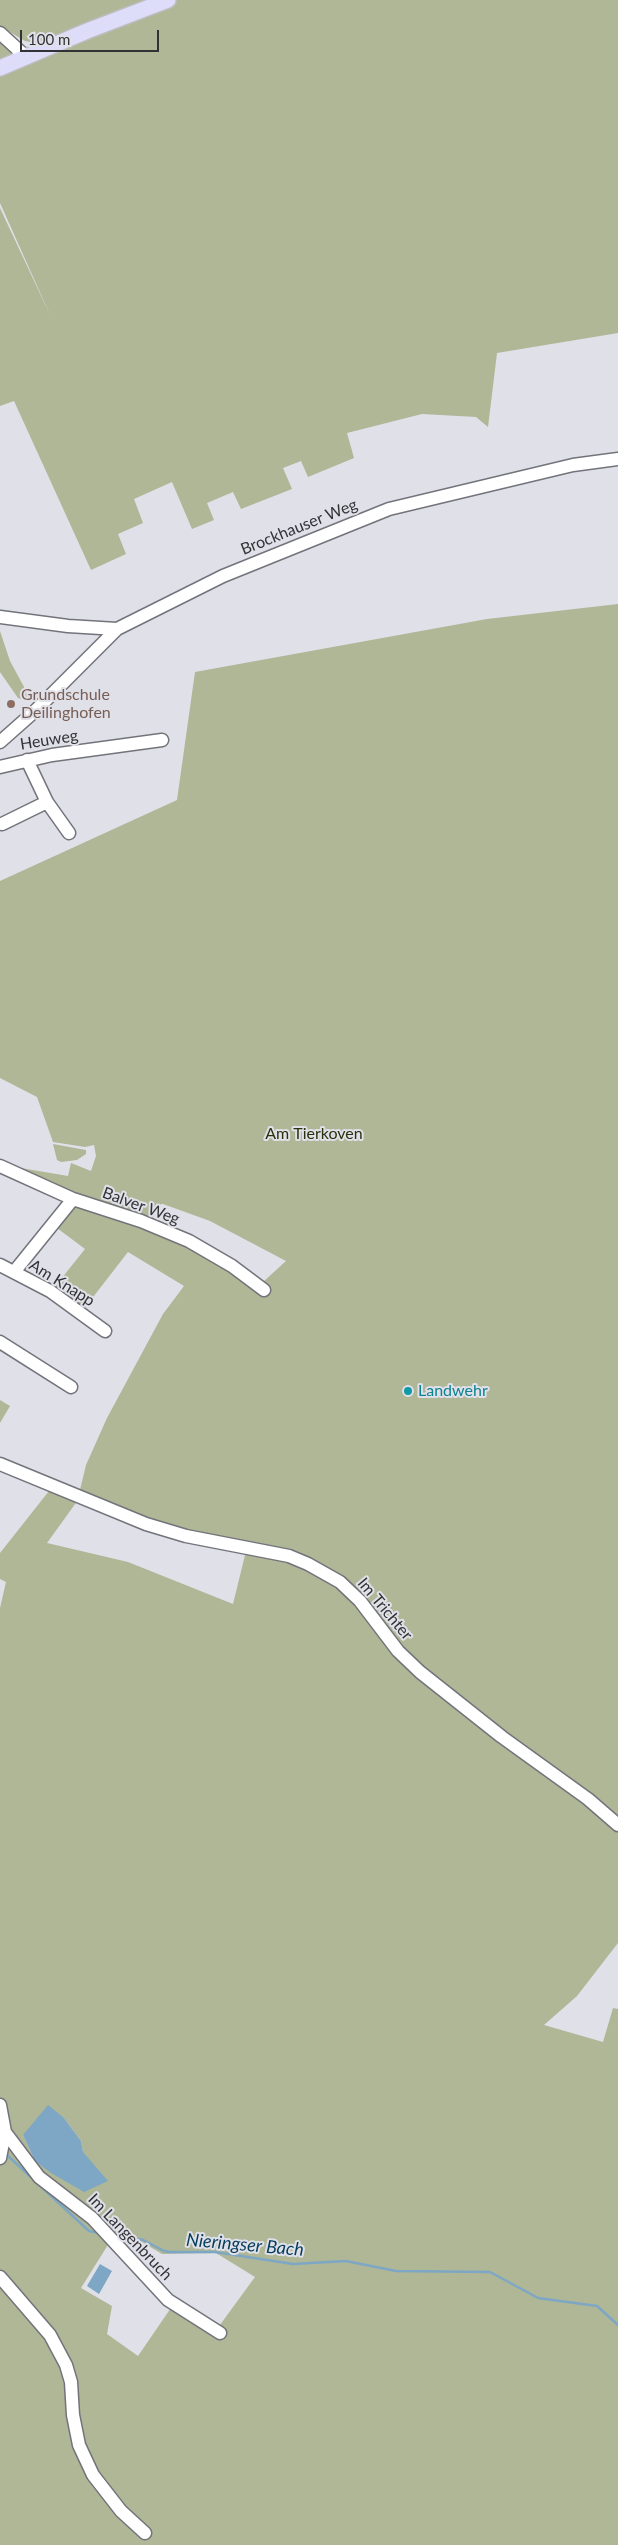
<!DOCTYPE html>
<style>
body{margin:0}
#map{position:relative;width:618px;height:2545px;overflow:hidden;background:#e0e0e9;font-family:Lato,sans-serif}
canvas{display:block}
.scale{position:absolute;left:20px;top:30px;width:139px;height:22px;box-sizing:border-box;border:2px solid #323236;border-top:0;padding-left:6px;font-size:15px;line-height:18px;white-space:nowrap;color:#323236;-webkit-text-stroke:4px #e0e0e9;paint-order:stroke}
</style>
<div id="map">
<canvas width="618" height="2545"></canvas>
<div class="scale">100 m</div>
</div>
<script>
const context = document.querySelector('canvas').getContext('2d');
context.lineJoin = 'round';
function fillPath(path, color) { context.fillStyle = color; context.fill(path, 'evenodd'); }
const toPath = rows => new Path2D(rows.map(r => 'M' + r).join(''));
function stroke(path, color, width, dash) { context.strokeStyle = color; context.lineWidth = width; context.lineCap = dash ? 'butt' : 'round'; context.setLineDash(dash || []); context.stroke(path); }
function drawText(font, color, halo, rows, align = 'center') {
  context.font = font + ' Lato,sans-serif'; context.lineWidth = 4; context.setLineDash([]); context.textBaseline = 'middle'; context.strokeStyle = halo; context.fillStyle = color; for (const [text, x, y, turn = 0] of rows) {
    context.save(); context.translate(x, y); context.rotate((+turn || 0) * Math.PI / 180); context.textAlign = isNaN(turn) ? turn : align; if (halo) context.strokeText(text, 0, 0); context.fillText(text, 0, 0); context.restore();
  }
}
const green = toPath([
 [0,0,152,0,36,43,25,41,0,26],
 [173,0,618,0,618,333,497,353,488,427,476,417,422,414,347,433,354,458,308,477,301,461,283,468,292,489,241,509,233,492,207,503,214,520,192,529,172,482,134,499,143,523,118,534,126,554,91,570,14,401,0,406,0,208,51,317,0,203,0,71],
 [0,40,15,56,0,63],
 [618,604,618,1943,577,1996,544,2025,603,2042,613,2008,618,2009,618,2545,0,2545,0,1608,6,1582,0,1579,0,1553,49,1491,78,1500,47,1543,128,1562,233,1604,246,1551,148,1530,79,1494,86,1465,107,1418,163,1314,184,1286,128,1252,83,1310,53,1289,85,1249,57,1228,74,1201,159,1231,263,1282,286,1261,210,1221,163,1204,161,1204,152,1219,73,1195,21,1172,21,1168,68,1176,71,1163,91,1171,96,1156,94,1145,85,1147,53,1142,37,1097,0,1078,0,881,177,800,195,672,487,619],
 [64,2118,81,2141,83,2152,35,2161,23,2135],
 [116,2232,142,2242,162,2254,216,2253,255,2277,217,2329,175,2302,138,2356,107,2334,112,2306,81,2288],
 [0,631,10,661,30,698,25,700,18,698,0,672],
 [53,1144,86,1150,86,1154,77,1160,61,1162,57,1160],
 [0,1400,10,1406,0,1423]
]);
const water = toPath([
 [48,2105,64,2118,81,2141,83,2152,108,2181,84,2192,51,2173,35,2161,23,2135],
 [100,2264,112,2271,99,2294,87,2286]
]);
const stream = toPath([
 [7,2155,89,2231,99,2233],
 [115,2235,143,2240,164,2251,170,2252,215,2252,293,2264,346,2261,396,2271,490,2272,538,2298,597,2306,618,2325]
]);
const minor = toPath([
 [0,33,25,56],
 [0,617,68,626,117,629,223,576,389,509,573,465,618,459],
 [0,742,35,711,117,629],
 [0,767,52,755,162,740],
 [47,802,69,833],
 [2,824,47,802,27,760],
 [0,1166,73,1199,141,1221,189,1241,232,1266,264,1290],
 [0,1265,50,1291,105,1331],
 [14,1272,73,1199],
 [0,1342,71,1387],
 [0,1464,146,1524,186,1536,289,1556,308,1564,340,1582,360,1601,398,1651,420,1672,502,1737,588,1799,618,1825],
 [0,2105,5,2132,0,2158],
 [5,2132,39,2177,92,2218,168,2300,220,2333],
 [0,2277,50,2335,66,2365,71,2382,73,2415,79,2445,93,2475,121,2511,145,2533]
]);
const major = toPath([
 [0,68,87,31,168,0]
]);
const markers = [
 [11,704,5,"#8d6e63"],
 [408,1391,5,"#0f9aa8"]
];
const streetNames = [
 ["Brockhauser Weg",299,527,-22],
 ["Heuweg",49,740,-9],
 ["Balver Weg",141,1206,20],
 ["Am Knapp",62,1283,32],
 ["Im Trichter",385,1609,50],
 ["Im Langenbruch",130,2237,46]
];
const educationNames = [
 ["Grundschule",21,695],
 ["Deilinghofen",21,713]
];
const parkNames = [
 ["Am Tierkoven",314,1134]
];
const cultureNames = [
 ["Landwehr",418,1391]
];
const waterNames = [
 ["Nieringser Bach",245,2245,5]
];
fillPath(green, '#afb796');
fillPath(water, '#7da7c5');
stroke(stream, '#7da7c5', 2.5);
stroke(minor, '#73737b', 15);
stroke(major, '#bdbdbf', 18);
stroke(minor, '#fff', 12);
stroke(major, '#deddf9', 15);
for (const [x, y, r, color] of markers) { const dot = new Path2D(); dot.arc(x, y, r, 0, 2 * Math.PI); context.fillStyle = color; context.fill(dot); stroke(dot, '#e0e0e9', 2); }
drawText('16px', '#323236', '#e0e0e9', streetNames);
drawText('16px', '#785e54', '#e0e0e9', educationNames, 'left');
drawText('16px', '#2a300c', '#e0e0e9', parkNames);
drawText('16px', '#0d838f', '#e0e0e9', cultureNames, 'left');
drawText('italic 18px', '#043c5b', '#e0e0e9', waterNames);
</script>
